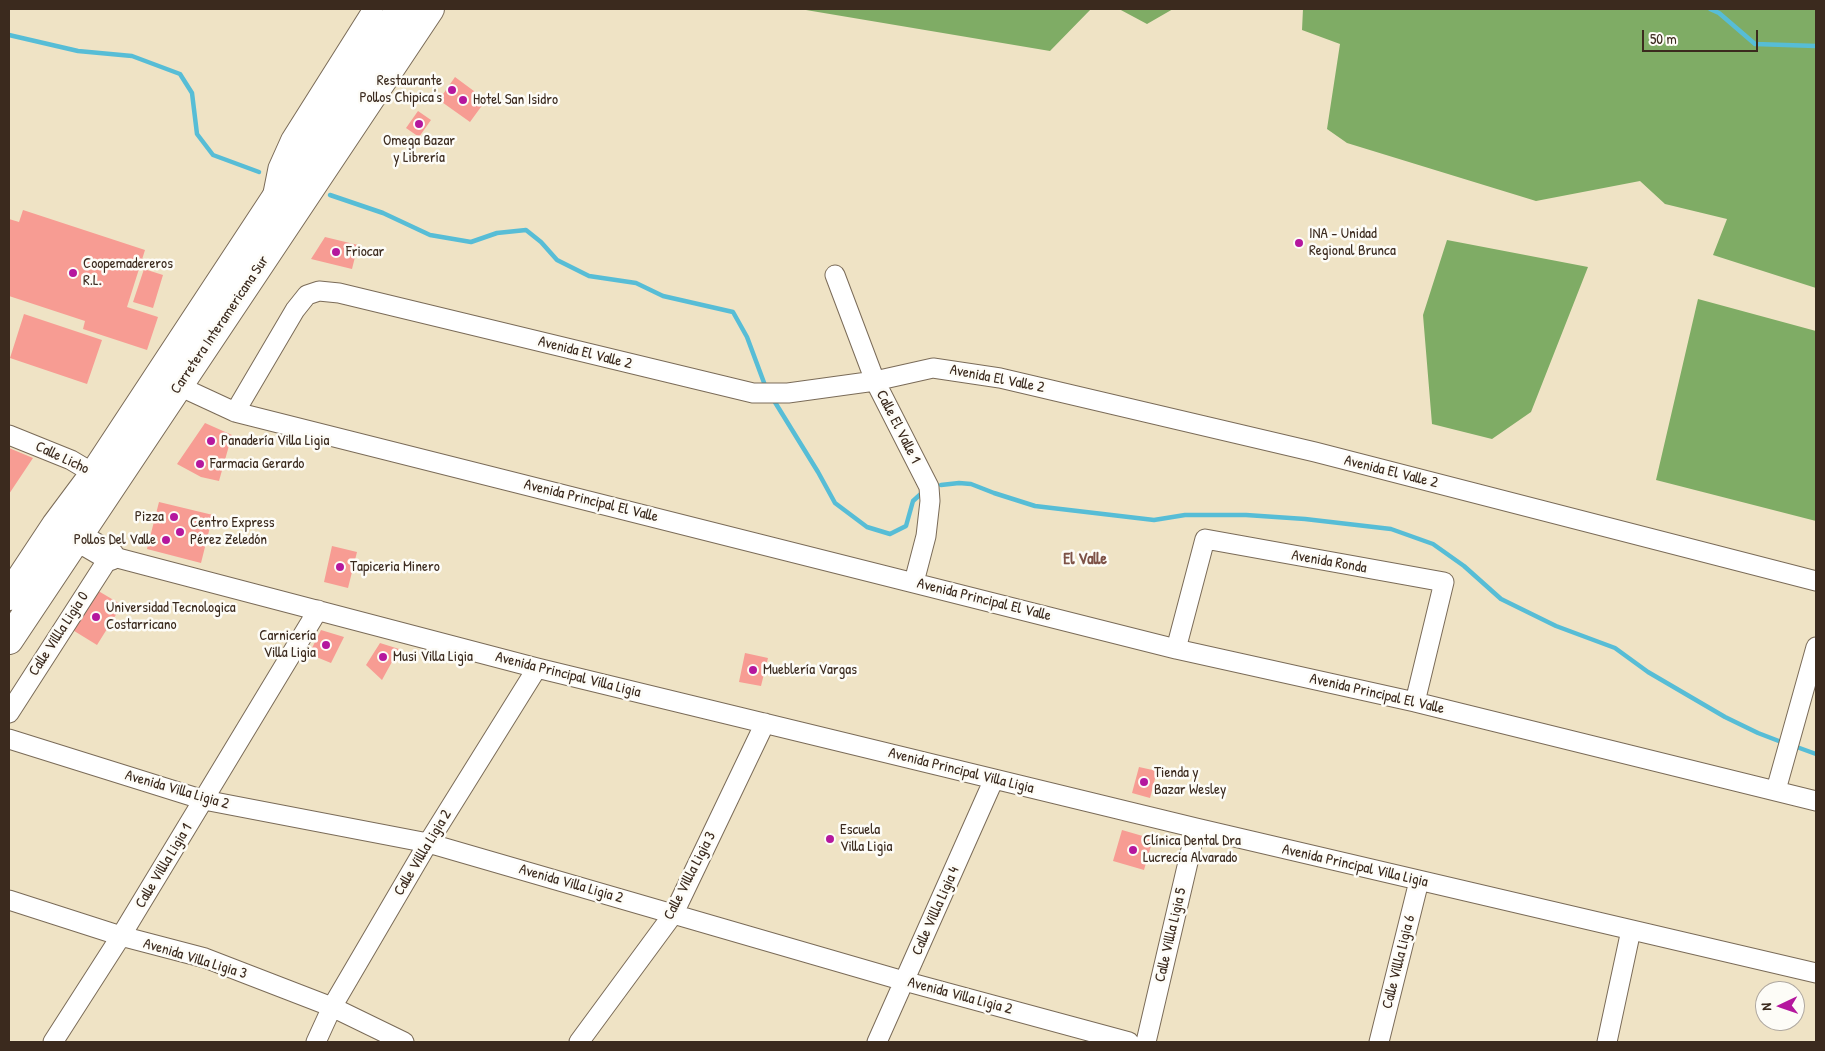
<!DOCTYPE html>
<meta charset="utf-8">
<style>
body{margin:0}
#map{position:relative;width:1825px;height:1051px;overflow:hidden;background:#efe3c5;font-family:"Patrick Hand",sans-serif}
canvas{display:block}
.frame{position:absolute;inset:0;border:10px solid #3b2a1e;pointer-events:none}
.north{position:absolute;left:1755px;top:981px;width:50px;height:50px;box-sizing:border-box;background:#fdfcf7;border:1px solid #afa8a0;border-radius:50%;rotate:267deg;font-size:14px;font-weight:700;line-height:20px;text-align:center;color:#3b2a1e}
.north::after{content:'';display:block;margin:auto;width:18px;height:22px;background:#b5179e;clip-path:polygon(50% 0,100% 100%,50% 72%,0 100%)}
.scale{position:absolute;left:1642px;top:30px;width:116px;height:22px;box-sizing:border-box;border:2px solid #3b2a1e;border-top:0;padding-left:6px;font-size:15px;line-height:18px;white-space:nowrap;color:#3b2a1e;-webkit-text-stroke:4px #fdfcf7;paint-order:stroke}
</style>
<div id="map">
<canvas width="1825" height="1051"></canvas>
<div class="frame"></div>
<div class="north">N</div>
<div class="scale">50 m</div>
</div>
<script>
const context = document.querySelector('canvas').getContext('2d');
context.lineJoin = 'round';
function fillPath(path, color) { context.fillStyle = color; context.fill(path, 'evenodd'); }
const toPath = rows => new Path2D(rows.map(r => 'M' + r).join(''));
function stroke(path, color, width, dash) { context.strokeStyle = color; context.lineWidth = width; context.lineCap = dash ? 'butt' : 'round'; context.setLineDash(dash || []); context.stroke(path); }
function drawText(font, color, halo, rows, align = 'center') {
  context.font = font + ' "Patrick Hand",sans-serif'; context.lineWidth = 5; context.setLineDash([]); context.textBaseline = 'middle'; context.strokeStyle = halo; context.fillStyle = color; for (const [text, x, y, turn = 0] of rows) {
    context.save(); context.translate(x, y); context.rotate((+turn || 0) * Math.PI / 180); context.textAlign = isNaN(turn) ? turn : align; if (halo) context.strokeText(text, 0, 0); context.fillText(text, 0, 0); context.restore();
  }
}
const forest = toPath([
 [800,9,1091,9,1050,51],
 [1119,9,1173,9,1147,24],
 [1303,9,1816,9,1816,288,1713,255,1727,219,1665,204,1640,181,1536,201,1347,143,1327,129,1340,44,1302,30],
 [1447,240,1588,267,1531,412,1492,439,1432,424,1423,315],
 [1698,299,1816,331,1816,521,1656,480]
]);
const stream = toPath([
 [1710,9,1719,13,1755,44,1816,46],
 [9,35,78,51,132,56,180,74,192,93,197,134,213,155,259,172],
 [330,195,383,213,430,235,471,242,497,233,526,230,541,242,557,260,589,276,636,283,663,296,733,312,747,337,766,388],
 [773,399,818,472,835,503,867,527,890,534,906,526,913,501,924,491],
 [941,485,959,483,971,484,994,493,1035,506,1154,520,1185,515,1246,515,1305,519,1391,529,1433,544,1464,566,1501,599,1556,626,1615,648,1648,672,1725,717,1758,733,1784,743],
 [1794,746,1816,754]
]);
const building = toPath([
 [455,77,486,100,470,122,439,100],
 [418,111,431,120,419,137,406,128],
 [23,210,145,250,127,307,158,317,147,350,83,329,85,321,9,296,9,219,19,222],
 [325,237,358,245,352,269,311,259],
 [144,269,163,275,153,308,133,302],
 [24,314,102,340,87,384,10,358],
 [205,423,232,435,219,481,201,477,177,464],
 [9,448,33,458,9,494],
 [159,502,213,515,201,563,147,549],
 [332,546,357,552,348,588,324,582],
 [95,589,122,605,97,645,71,629],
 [321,630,344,637,331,663,309,654],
 [380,643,399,649,382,680,366,665],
 [745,653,768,658,761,686,739,682],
 [1139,767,1157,771,1150,798,1132,793],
 [1122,830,1153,839,1144,870,1113,861]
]);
const minor = toPath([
 [273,193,278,168,291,139,373,9],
 [835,275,875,381,929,487,930,501,926,536,914,582],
 [168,381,235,412,1176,649,1415,702,1816,801],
 [235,412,295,310,307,295,319,291,339,293,753,393,788,393,875,381,933,368,1000,378,1315,452,1816,581],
 [9,435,71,460,103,479],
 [1176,649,1205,539,1444,582,1415,702],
 [9,713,110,556,537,668,1196,828,1816,973],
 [9,739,204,800,428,843,904,981,1129,1042],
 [1776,790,1816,647],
 [9,900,121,936,205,958,332,1007,404,1042],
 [53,1042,121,936,318,610],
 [316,1042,332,1007,428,843,537,668],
 [579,1042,674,913,765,723],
 [877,1042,994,779],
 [1146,1042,1196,828],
 [1379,1042,1419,881],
 [1607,1042,1631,930]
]);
const trunk = toPath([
 [62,528,110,556],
 [9,596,56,525,94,474,400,9],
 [9,640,430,9]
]);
const markers = [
 [452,90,5,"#b5179e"],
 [463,100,5,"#b5179e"],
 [419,124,5,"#b5179e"],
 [1299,243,5,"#b5179e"],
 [336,252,5,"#b5179e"],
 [73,273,5,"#b5179e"],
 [211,441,5,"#b5179e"],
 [200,464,5,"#b5179e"],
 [174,517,5,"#b5179e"],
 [180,532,5,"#b5179e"],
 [166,540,5,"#b5179e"],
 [340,567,5,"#b5179e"],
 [96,617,5,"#b5179e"],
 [326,645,5,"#b5179e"],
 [383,657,5,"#b5179e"],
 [753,670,5,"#b5179e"],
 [1144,782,5,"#b5179e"],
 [830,839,5,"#b5179e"],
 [1133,850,5,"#b5179e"]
];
const poiNames = [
 ["Restaurante",442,81,"right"],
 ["Pollos Chipica's",442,98,"right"],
 ["Hotel San Isidro",473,100],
 ["Omega Bazar",419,141,"center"],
 ["y Librería",419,158,"center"],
 ["INA - Unidad",1309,234],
 ["Regional Brunca",1309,251],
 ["Friocar",346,252],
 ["Coopemadereros",83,264],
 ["R.L.",83,281],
 ["Panadería Villa Ligia",221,441],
 ["Farmacia Gerardo",210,464],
 ["Pizza",164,517,"right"],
 ["Centro Express",190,523],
 ["Pérez Zeledón",190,540],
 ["Pollos Del Valle",156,540,"right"],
 ["Tapiceria Minero",350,567],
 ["Universidad Tecnologica",106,608],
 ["Costarricano",106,625],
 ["Carnicería",316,636,"right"],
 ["Villa Ligia",316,653,"right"],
 ["Musi Villa Ligia",393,657],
 ["Mueblería Vargas",763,670],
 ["Tienda y",1154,773],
 ["Bazar Wesley",1154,790],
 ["Escuela",840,830],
 ["Villa Ligia",840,847],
 ["Clínica Dental Dra",1143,841],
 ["Lucrecia Alvarado",1143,858]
];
const streetNames = [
 ["Carretera Interamericana Sur",220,325,-56],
 ["Avenida El Valle 2",585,353,14],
 ["Avenida El Valle 2",997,379,11],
 ["Calle El Valle 1",898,427,63],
 ["Calle Licho",62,458,25],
 ["Avenida El Valle 2",1391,472,14],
 ["Avenida Principal El Valle",591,501,14],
 ["Avenida Ronda",1329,562,10],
 ["Avenida Principal El Valle",984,600,14],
 ["Calle Villla Ligia 0",59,634,-57],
 ["Avenida Principal Villa Ligia",568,675,14],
 ["Avenida Principal El Valle",1377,694,13],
 ["Avenida Principal Villa Ligia",961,771,14],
 ["Avenida Villa Ligia 2",177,790,16],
 ["Calle Villla Ligia 2",423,853,-59],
 ["Calle Villla Ligia 1",164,866,-59],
 ["Avenida Principal Villa Ligia",1355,866,13],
 ["Calle Villla Ligia 3",690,876,-63],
 ["Avenida Villa Ligia 2",571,884,16],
 ["Calle Villla Ligia 4",936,911,-66],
 ["Calle Villla Ligia 5",1171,935,-77],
 ["Avenida Villa Ligia 3",195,959,17],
 ["Calle Villla Ligia 6",1399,962,-76],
 ["Avenida Villa Ligia 2",960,996,15]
];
const neighbourhoodNames = [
 ["El Valle",1085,560]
];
fillPath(forest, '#7fac65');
stroke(stream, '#57bdd6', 4.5);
fillPath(building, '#f79c93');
stroke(minor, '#7a6b58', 21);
stroke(trunk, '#7a6b58', 30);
stroke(minor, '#fff', 19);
stroke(trunk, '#fff', 28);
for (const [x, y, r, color] of markers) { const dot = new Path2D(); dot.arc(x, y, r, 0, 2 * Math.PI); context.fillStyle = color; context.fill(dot); stroke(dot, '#fdfcf7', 2); }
drawText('15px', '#3b2a1e', '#fdfcf7', poiNames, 'left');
drawText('15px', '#3b2a1e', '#fdfcf7', streetNames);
drawText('bold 16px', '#7d5247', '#fdfcf7', neighbourhoodNames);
</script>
